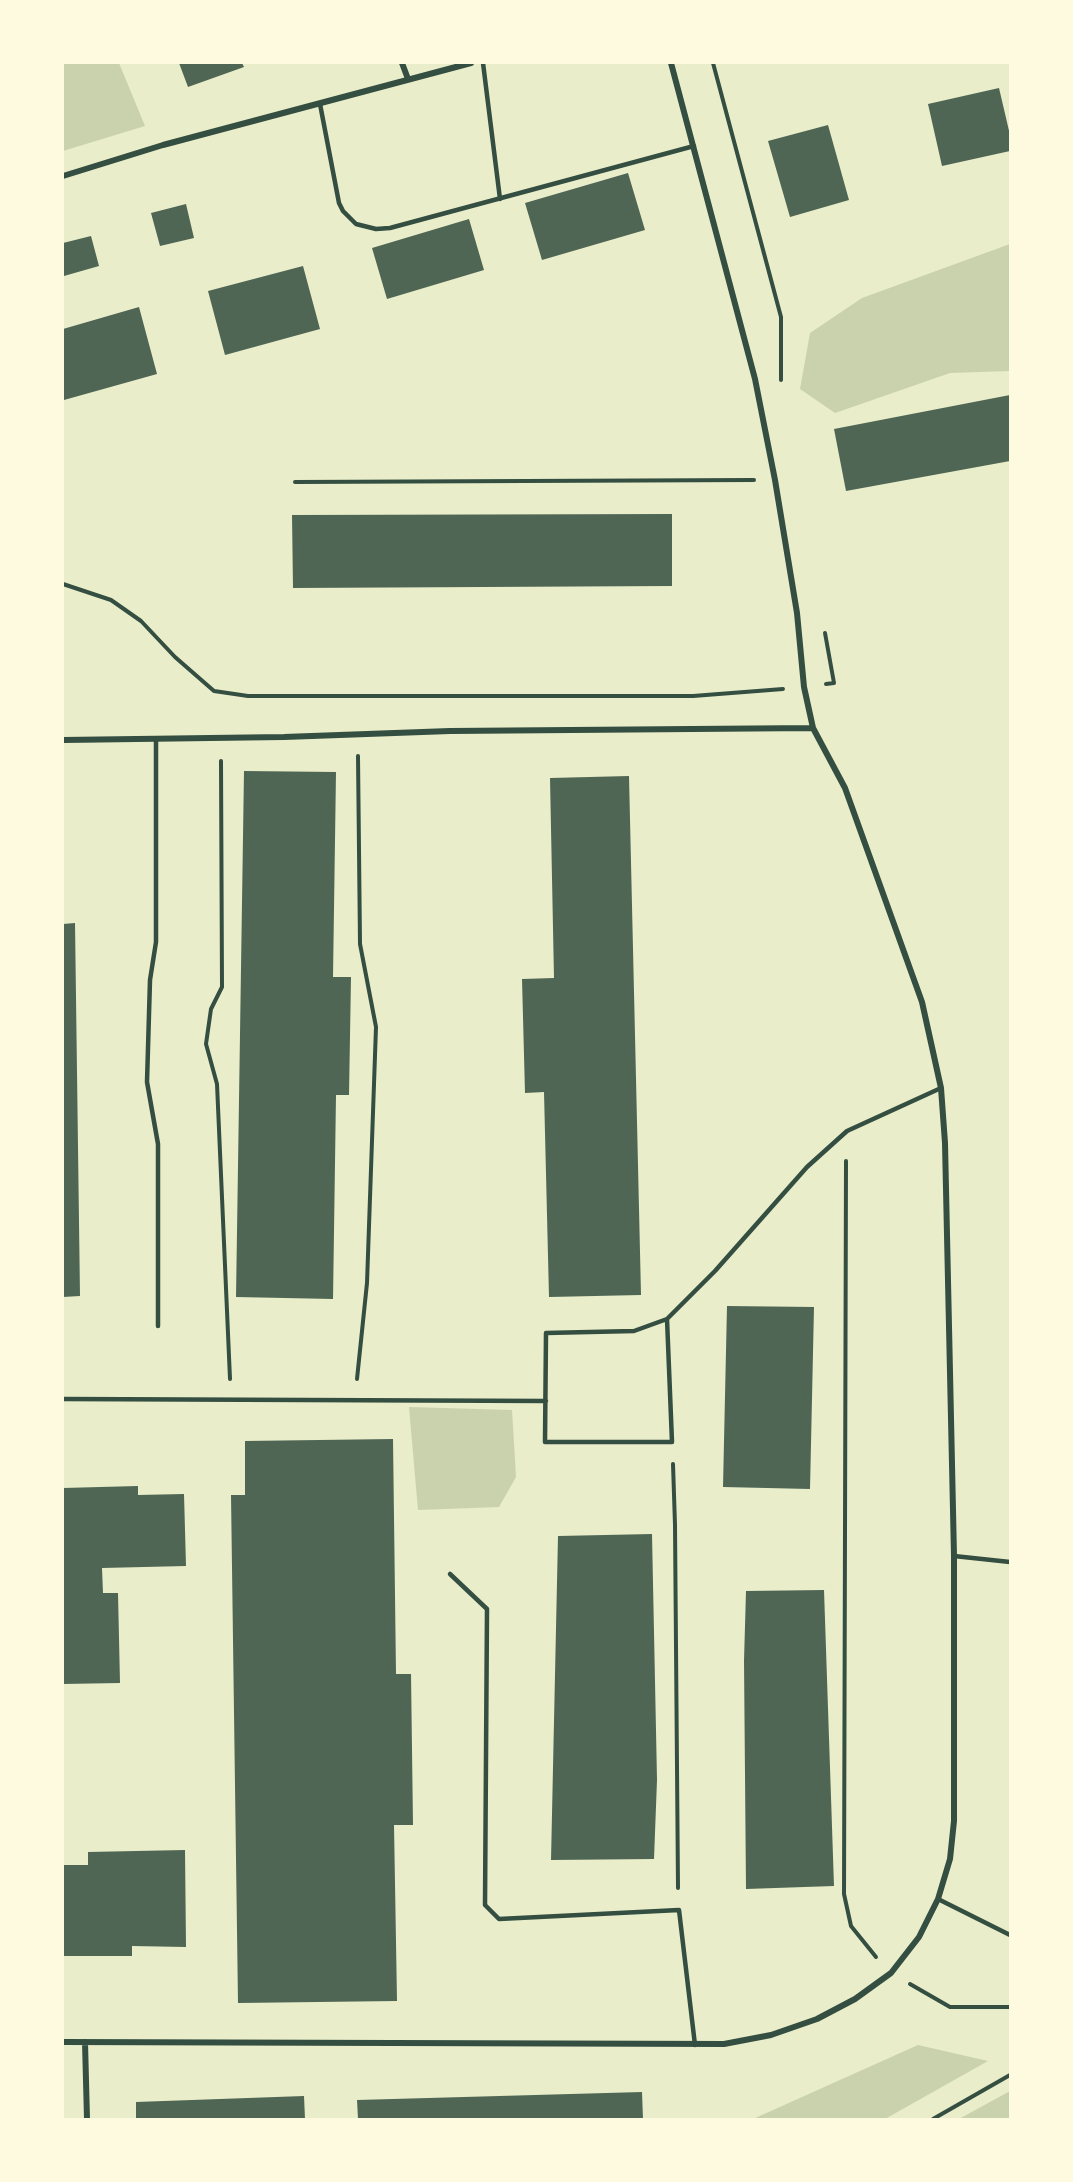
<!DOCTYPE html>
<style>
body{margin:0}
#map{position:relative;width:1073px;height:2182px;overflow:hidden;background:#e9edc9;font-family:"PT Sans Narrow",sans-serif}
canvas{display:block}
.frame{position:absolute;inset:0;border:64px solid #fefae0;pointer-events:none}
</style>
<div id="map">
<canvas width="1073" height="2182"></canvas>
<div class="frame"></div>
</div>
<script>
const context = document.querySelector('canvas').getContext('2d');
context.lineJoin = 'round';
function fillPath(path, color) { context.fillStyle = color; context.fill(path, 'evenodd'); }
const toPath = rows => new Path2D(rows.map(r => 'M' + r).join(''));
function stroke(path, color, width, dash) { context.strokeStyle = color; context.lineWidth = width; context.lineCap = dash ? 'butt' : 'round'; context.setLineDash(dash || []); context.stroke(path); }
const green = toPath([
 [63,63,119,63,145,126,63,151],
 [1010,244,1010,371,950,373,835,413,800,389,810,333,862,298],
 [409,1407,512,1410,516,1477,499,1507,418,1510],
 [918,2045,988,2061,885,2119,753,2119],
 [1010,2091,1010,2119,959,2119]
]);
const building = toPath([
 [179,63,242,63,244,67,188,87],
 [999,88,1010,135,1010,151,942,166,928,104],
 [828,125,849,200,790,217,768,141],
 [628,173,645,230,542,260,525,203],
 [186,204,194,238,160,246,151,213],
 [469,219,484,270,387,299,372,248],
 [91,236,99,266,64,276,63,243],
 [303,266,320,329,225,355,208,291],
 [139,307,157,374,64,400,63,329],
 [1010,395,1010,461,846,491,834,429],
 [672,514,672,586,293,588,292,515],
 [244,771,336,772,333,977,351,977,349,1095,336,1095,333,1299,236,1297],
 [629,776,641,1295,549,1297,544,1092,525,1093,522,979,554,978,550,778],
 [75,923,80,1296,63,1297,63,924],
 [727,1306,814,1307,810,1489,723,1487],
 [393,1439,396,1674,411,1674,413,1825,394,1825,397,2001,238,2003,231,1495,245,1495,245,1441],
 [138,1486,138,1495,184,1494,186,1566,102,1568,103,1593,118,1593,120,1683,63,1684,63,1488],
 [652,1534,657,1780,654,1859,551,1860,558,1536],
 [824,1590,834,1886,746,1889,744,1661,746,1591],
 [185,1850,186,1947,132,1946,132,1956,63,1956,63,1865,88,1865,88,1852],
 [642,2092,643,2119,358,2119,357,2100],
 [304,2096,305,2119,136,2119,136,2102]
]);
const path = toPath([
 [713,63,781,317,781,380],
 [295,482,754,480],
 [63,584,111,600,141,621,175,657,214,691,248,696,693,696,783,689],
 [825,633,834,683,826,684],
 [221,761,222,987,211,1009,206,1044,217,1084,230,1379],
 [846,1161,844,1894,851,1926,876,1957],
 [357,1379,367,1283,376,1027,360,944,358,756],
 [673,1464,675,1525,678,1888],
 [910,1984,950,2007,1010,2007],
 [933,2119,1010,2075]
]);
const service = toPath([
 [483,63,500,199],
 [320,104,339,203,343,211,356,224,376,229,390,228,694,146],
 [156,739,156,942,150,980,147,1082,158,1144,158,1326],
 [667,1319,672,1442,545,1442,546,1333,634,1331,667,1319,715,1271,807,1167,847,1131,941,1088],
 [63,1399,546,1401],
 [954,1556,1010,1562],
 [450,1574,487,1609,485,1905,499,1919,679,1910,695,2045],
 [938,1899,1010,1935]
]);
const minor = toPath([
 [402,63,408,79],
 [63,176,163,145,471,63],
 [63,740,284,737,450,731,813,728],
 [63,2042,724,2044,771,2035,817,2019,855,1999,891,1973,919,1937,938,1899,950,1859,954,1821,954,1556,945,1143,941,1088,922,1002,845,788,813,728,804,687,797,613,775,480,755,379,671,63],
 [85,2042,87,2119]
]);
fillPath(green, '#cad2ad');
fillPath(building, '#4f6655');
stroke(path, '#344e41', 4);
stroke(service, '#344e41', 4.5);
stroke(minor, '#344e41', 6);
</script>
